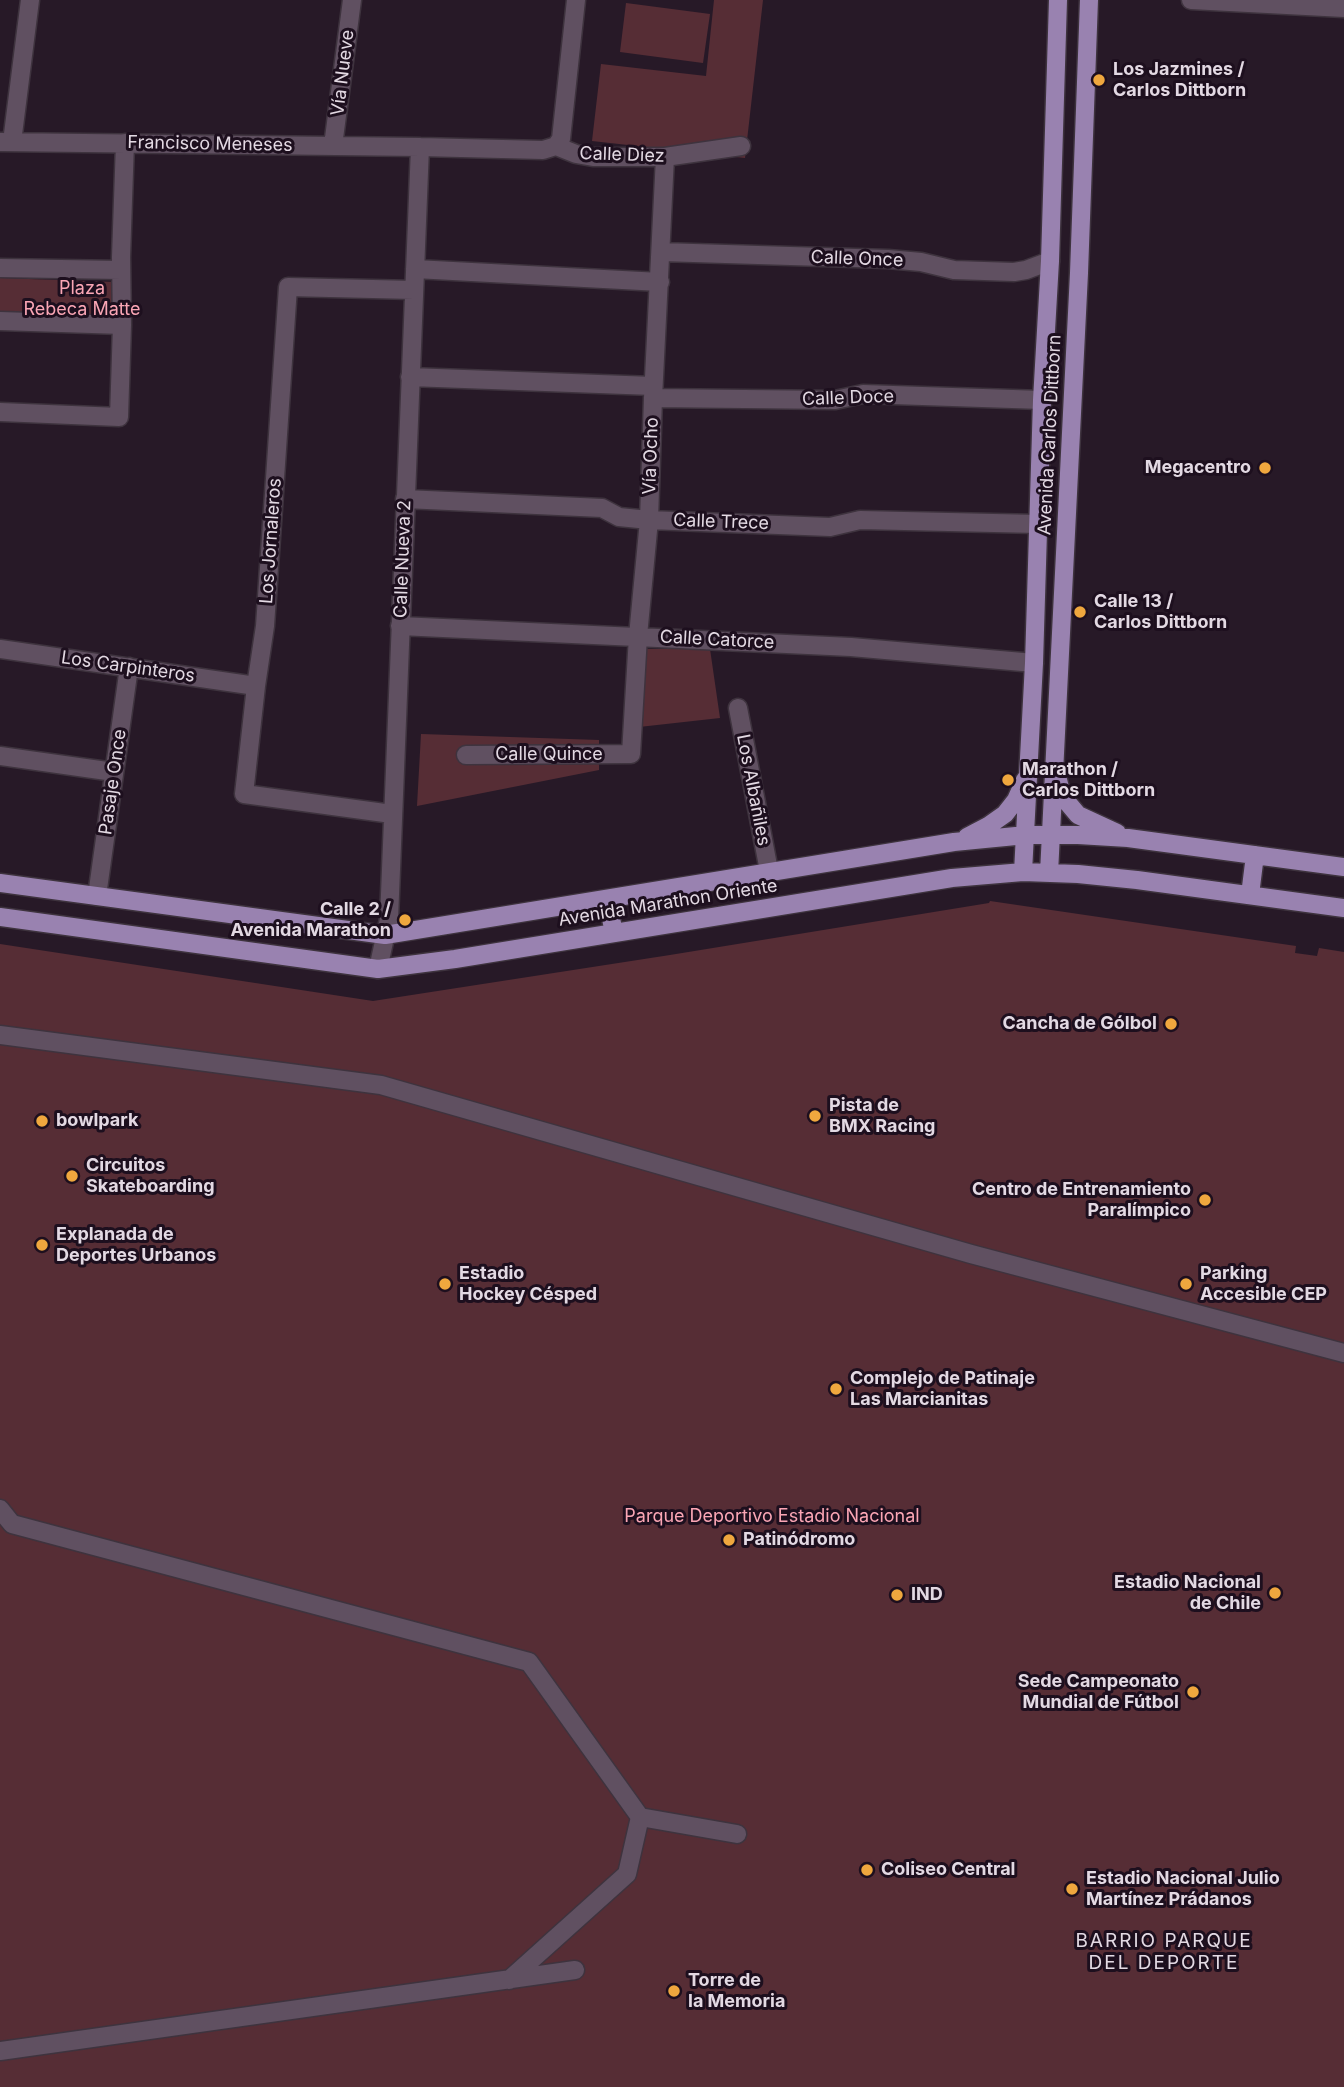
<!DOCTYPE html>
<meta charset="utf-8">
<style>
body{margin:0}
canvas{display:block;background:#271927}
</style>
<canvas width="1344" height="2087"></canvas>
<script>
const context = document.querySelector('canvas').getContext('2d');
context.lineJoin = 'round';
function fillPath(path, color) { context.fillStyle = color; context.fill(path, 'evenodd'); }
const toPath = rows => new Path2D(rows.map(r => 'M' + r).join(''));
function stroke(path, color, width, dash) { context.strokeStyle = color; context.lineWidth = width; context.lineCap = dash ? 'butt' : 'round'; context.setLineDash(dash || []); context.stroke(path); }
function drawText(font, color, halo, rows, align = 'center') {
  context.font = font + ' Inter,sans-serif'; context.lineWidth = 6; context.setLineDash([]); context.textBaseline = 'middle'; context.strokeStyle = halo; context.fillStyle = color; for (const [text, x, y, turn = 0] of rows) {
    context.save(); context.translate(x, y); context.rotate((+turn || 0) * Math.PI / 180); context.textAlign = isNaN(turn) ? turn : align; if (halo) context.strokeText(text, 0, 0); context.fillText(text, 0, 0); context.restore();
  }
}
const green = toPath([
 [714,0,763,0,745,158,592,141,601,64,706,76],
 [626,3,710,14,703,63,620,52],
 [0,278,115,282,114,320,0,314],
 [644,649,710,649,720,718,639,727],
 [421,734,599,740,599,770,417,806],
 [990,901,1296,946,1295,953,1317,956,1319,948,1344,952,1344,2087,0,2087,0,944,373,1001,670,955,989,903]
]);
const minor = toPath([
 [1191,0,1344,8],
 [0,142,420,147,543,150,556,146,576,154,593,157,665,157,741,146],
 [12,142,30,0],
 [333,146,352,0],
 [556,146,561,139,576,0],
 [661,252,888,259,921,262,954,270,1014,272,1026,270,1050,261],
 [0,268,121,270],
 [415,269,660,282],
 [0,321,122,325],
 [410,377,653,386],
 [653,398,835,400,863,394,1042,400],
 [0,412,119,417,122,325,121,257,125,143],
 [405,499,602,508,619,517,649,520,830,527,860,520,1038,524],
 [400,626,851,647,1034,663],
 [0,649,256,686],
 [738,708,769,871],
 [466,755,631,754,638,636,649,520,653,398,665,157],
 [0,756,114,772],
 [392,814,244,794,256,686,265,626,288,287,414,290],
 [97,896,129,667],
 [378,969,389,919,420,147],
 [0,1035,381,1085,971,1254,1344,1353],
 [0,1509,12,1524,529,1662,640,1817,737,1834],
 [509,1980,627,1874,640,1817],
 [0,2051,575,1970]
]);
const major = toPath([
 [1058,780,1062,796,1078,815,1117,833],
 [967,837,988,826,1005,814,1016,800,1025,780],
 [1023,872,1034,663,1042,400,1050,261,1058,0],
 [1049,873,1079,273,1089,0],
 [0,883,385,935,954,842,1026,835,1078,835,1128,838,1344,867],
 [1250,895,1255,855],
 [607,899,614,933],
 [0,917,378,969,455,959,952,878,1023,872,1078,874,1137,880,1344,908]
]);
const markers = [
 [1099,80,7,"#efa73e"],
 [1265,468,7,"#efa73e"],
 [1080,612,7,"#efa73e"],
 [1008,780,7,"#efa73e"],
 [405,920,7,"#efa73e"],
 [1171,1024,7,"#efa73e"],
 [815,1116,7,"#efa73e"],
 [42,1121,7,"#efa73e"],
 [72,1176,7,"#efa73e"],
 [1205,1200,7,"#efa73e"],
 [42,1245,7,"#efa73e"],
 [445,1284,7,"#efa73e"],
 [1186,1284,7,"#efa73e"],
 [836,1389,7,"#efa73e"],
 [729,1540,7,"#efa73e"],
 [1275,1593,7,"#efa73e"],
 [897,1595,7,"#efa73e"],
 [1193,1692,7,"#efa73e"],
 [867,1870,7,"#efa73e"],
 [1072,1889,7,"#efa73e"],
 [674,1991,7,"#efa73e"]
];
const poiNames = [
 ["Los Jazmines /",1113,70],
 ["Carlos Dittborn",1113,91],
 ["Megacentro",1251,468,"right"],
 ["Calle 13 /",1094,602],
 ["Carlos Dittborn",1094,623],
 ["Marathon /",1022,770],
 ["Carlos Dittborn",1022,791],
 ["Calle 2 /",391,910,"right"],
 ["Avenida Marathon",391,931,"right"],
 ["Cancha de Gólbol",1157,1024,"right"],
 ["Pista de",829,1106],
 ["BMX Racing",829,1127],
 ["bowlpark",56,1121],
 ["Circuitos",86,1166],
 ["Skateboarding",86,1187],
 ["Centro de Entrenamiento",1191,1190,"right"],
 ["Paralímpico",1191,1211,"right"],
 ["Explanada de",56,1235],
 ["Deportes Urbanos",56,1256],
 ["Estadio",459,1274],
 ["Hockey Césped",459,1295],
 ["Parking",1200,1274],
 ["Accesible CEP",1200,1295],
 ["Complejo de Patinaje",850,1379],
 ["Las Marcianitas",850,1400],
 ["Patinódromo",743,1540],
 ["Estadio Nacional",1261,1583,"right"],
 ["de Chile",1261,1604,"right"],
 ["IND",911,1595],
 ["Sede Campeonato",1179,1682,"right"],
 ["Mundial de Fútbol",1179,1703,"right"],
 ["Coliseo Central",881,1870],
 ["Estadio Nacional Julio",1086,1879],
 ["Martínez Prádanos",1086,1900],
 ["Torre de",688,1981],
 ["la Memoria",688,2002]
];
const streetNames = [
 ["Vía Nueve",343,73,-83],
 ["Francisco Meneses",210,144,1],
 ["Calle Diez",622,155,2],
 ["Calle Once",857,259,2],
 ["Calle Doce",848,398,-2],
 ["Avenida Carlos Dittborn",1050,435,-87],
 ["Vía Ocho",651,456,-88],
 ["Calle Trece",721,522,2],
 ["Los Jornaleros",271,541,-86],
 ["Calle Nueva 2",403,559,-88],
 ["Calle Catorce",717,640,3],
 ["Los Carpinteros",128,667,8],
 ["Calle Quince",549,755],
 ["Pasaje Once",113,782,-82],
 ["Los Albañiles",753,790,79],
 ["Avenida Marathon Oriente",668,903,-9]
];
const parkNames = [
 ["Plaza",82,289],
 ["Rebeca Matte",82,310],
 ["Parque Deportivo Estadio Nacional",772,1517]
];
const neighbourhoodNames = [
 ["BARRIO PARQUE",1164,1941],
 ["DEL DEPORTE",1164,1963]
];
fillPath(green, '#562d35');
stroke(minor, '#3e333e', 21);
stroke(major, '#3e333e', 21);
stroke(minor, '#605061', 18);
stroke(major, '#9982b0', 18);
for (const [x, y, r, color] of markers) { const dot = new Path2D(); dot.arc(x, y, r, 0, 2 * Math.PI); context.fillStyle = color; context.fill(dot); stroke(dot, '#1d0f1e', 2.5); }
drawText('bold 18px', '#e3d9e3', '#1d0f1e', poiNames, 'left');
drawText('18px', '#e3d9e3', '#1d0f1e', streetNames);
drawText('18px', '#fba6b5', '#1d0f1e', parkNames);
context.letterSpacing = '2px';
drawText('19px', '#e3d9e3', '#1d0f1e', neighbourhoodNames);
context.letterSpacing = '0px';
</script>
